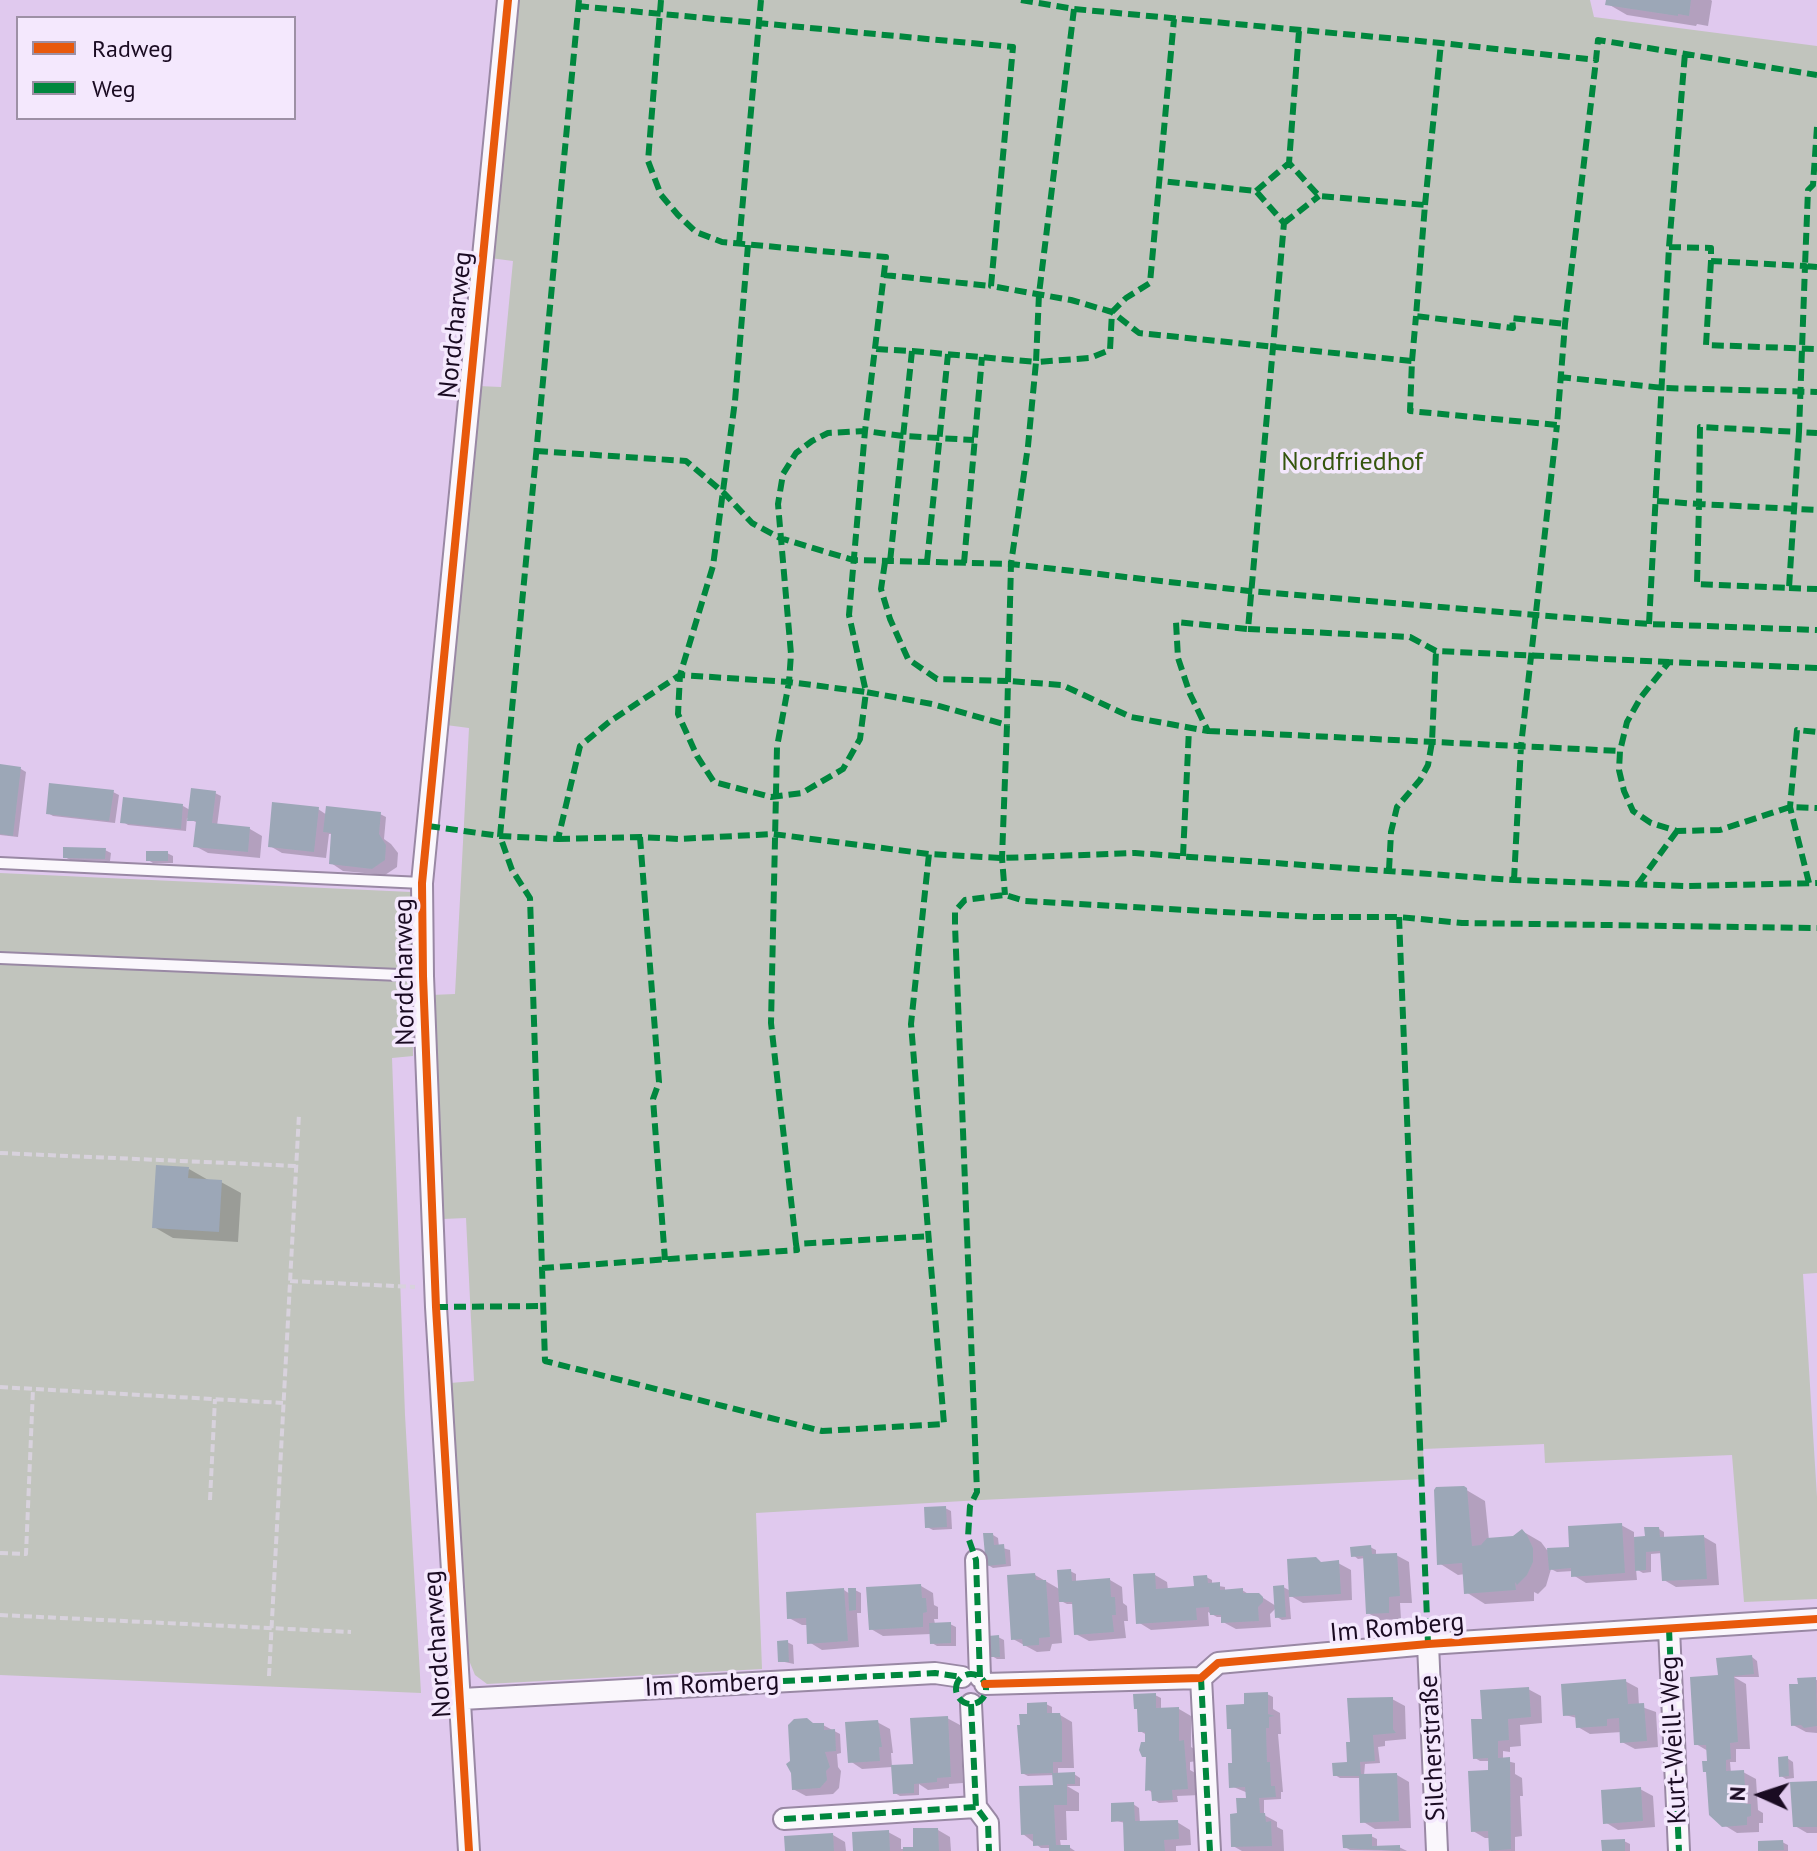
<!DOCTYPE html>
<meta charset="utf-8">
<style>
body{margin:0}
#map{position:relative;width:1817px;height:1851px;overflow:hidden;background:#e0c9ee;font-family:"PT Sans",sans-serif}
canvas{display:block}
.legend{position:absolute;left:16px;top:16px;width:280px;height:104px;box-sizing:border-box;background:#f4e8fd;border:2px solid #9d90a5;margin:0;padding:10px 14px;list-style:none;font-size:24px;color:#1a0b22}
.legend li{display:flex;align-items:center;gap:16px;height:40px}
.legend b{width:40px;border:2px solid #9d90a5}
.north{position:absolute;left:1721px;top:1755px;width:80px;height:80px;-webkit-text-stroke:6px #f4e8fd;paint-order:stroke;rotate:273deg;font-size:22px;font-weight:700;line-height:32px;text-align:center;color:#1a0b22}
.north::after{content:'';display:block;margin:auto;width:28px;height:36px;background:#1a0b22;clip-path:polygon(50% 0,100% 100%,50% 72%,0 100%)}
</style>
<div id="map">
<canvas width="1817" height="1851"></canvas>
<ul class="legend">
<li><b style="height:10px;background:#e8590c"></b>Radweg</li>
<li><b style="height:10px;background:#00873e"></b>Weg</li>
</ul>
<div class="north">N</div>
</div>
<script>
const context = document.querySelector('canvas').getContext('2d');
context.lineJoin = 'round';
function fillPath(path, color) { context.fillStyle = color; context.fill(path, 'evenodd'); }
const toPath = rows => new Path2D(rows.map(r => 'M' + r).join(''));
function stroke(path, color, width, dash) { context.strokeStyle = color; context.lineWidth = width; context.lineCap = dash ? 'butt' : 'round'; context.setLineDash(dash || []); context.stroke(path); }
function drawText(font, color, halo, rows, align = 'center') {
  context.font = font + ' "PT Sans",sans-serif'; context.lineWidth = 7; context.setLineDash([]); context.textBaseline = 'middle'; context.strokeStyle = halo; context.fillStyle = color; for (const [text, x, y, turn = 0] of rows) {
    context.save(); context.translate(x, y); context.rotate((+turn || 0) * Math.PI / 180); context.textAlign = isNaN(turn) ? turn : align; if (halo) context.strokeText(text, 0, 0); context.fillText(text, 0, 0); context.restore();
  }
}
const green = toPath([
 [515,0,1590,0,1594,17,1817,46,1817,1273,1803,1274,1817,1497,1817,1599,1744,1602,1732,1455,1545,1463,1544,1444,1423,1449,1424,1479,981,1500,756,1513,762,1669,487,1684,475,1675,468,1658,450,1383,474,1381,466,1218,443,1219,431,995,455,994,469,728,446,725,478,386,501,387,513,261,490,258],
 [0,873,411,892,413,1056,392,1058,405,1415,421,1693,0,1675]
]);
const shadow = toPath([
 [1608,0,1711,0,1712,1,1708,26,1697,24,1696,26,1627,15,1608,4],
 [0,766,21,769,26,772,18,837,0,835],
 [113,792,119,795,115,823,53,816,48,813],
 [215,793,221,796,217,826,250,829,262,836,260,858,208,853,195,846,198,823,187,818,186,831,128,825,122,821,183,806,190,810],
 [318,809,327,815,380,814,386,817,384,839,391,844,398,853,397,867,385,875,343,871,331,863,333,834,329,834,326,858,282,853,270,846],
 [105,850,111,853,110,861,70,860,65,857],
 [167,853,173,856,173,863,153,863,148,860],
 [189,1169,210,1181,221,1182,241,1193,238,1242,173,1238,154,1227],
 [1463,1488,1485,1501,1489,1540,1514,1538,1522,1531,1541,1542,1547,1550,1569,1549,1621,1525,1634,1532,1634,1539,1647,1538,1659,1529,1664,1532,1664,1539,1704,1537,1716,1544,1719,1585,1676,1587,1664,1580,1662,1553,1651,1554,1651,1572,1643,1573,1636,1569,1637,1580,1586,1583,1573,1575,1573,1571,1557,1572,1551,1569,1546,1586,1538,1594,1534,1592,1534,1601,1485,1604,1466,1592,1465,1574,1458,1575,1439,1563],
 [945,1508,951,1511,952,1529,933,1530,927,1527],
 [993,1535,998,1538,999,1547,1010,1550,1011,1566,993,1568,988,1565],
 [1370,1547,1376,1550,1376,1556,1396,1555,1409,1562,1412,1603,1400,1603,1401,1619,1380,1620,1368,1613,1365,1558,1358,1559,1353,1555],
 [1323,1563,1338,1563,1351,1570,1352,1600,1303,1603,1289,1595,1291,1619,1282,1620,1277,1617,1276,1608,1270,1614,1271,1627,1236,1629,1223,1622,1223,1617,1217,1617,1208,1612,1209,1626,1151,1630,1138,1622,1155,1575,1167,1582,1168,1590,1196,1588,1206,1577,1212,1580,1212,1585,1225,1587,1225,1591,1242,1590,1250,1595,1257,1594,1276,1606,1283,1587,1291,1591],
 [1070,1571,1076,1574,1076,1582,1110,1580,1122,1587,1123,1603,1127,1606,1128,1621,1124,1621,1126,1638,1089,1641,1076,1634,1074,1604,1067,1604,1059,1600,1062,1643,1052,1644,1050,1651,1037,1652,1013,1639,1035,1575,1061,1590],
 [921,1586,933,1593,934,1605,938,1607,938,1619,934,1619,935,1624,950,1624,956,1627,956,1646,937,1646,932,1643,931,1634,883,1636,871,1629],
 [844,1590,850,1594,855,1590,861,1593,861,1613,857,1613,859,1647,822,1650,809,1642,808,1625,802,1625,789,1618],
 [998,1637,1004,1640,1005,1659,997,1659,992,1656],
 [787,1642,793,1645,794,1664,780,1661],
 [1752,1657,1757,1661,1759,1677,1734,1677,1746,1684,1750,1749,1736,1749,1736,1762,1730,1762,1731,1773,1743,1772,1756,1779,1758,1810,1763,1813,1763,1823,1759,1823,1759,1832,1737,1833,1724,1825,1708,1751,1696,1744,1724,1677],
 [1800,1680,1817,1680,1817,1733,1806,1732,1793,1725],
 [1625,1681,1638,1688,1639,1706,1656,1712,1658,1747,1635,1749,1622,1742,1622,1732,1590,1734,1578,1727,1577,1718,1565,1715],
 [1528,1689,1541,1696,1542,1723,1520,1725,1521,1746,1510,1747,1510,1752,1503,1751,1503,1760,1515,1763,1515,1774,1522,1778,1523,1796,1520,1796,1522,1836,1515,1837,1515,1851,1491,1851,1491,1838,1485,1838,1473,1831,1491,1772,1490,1761,1480,1761,1475,1758,1484,1720],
 [1267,1694,1273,1697,1273,1709,1280,1713,1281,1734,1278,1734,1283,1792,1281,1792,1281,1799,1264,1800,1264,1815,1277,1822,1277,1827,1283,1830,1284,1851,1242,1851,1233,1846,1244,1815,1248,1793,1231,1786,1234,1765,1233,1731,1229,1728],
 [1155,1695,1161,1698,1161,1710,1179,1709,1191,1716,1191,1747,1196,1750,1197,1761,1190,1762,1190,1770,1199,1775,1200,1795,1177,1796,1178,1802,1159,1803,1154,1800,1153,1793,1147,1789,1148,1758,1144,1756,1147,1735,1140,1731],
 [1392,1699,1405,1706,1406,1739,1385,1741,1385,1746,1378,1747,1380,1763,1365,1764,1364,1776,1397,1775,1409,1782,1411,1828,1375,1829,1362,1821,1361,1778,1340,1778,1335,1775,1350,1764,1352,1744],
 [1046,1704,1052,1707,1052,1715,1060,1715,1072,1722,1074,1768,1058,1768,1058,1775,1074,1774,1080,1778,1080,1786,1067,1786,1079,1793,1079,1811,1066,1811,1067,1840,1060,1840,1061,1847,1069,1847,1075,1851,1051,1851,1051,1848,1041,1848,1023,1834,1055,1786,1054,1775,1028,1776,1022,1773,1034,1716],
 [947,1718,960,1725,963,1783,949,1784,949,1788,928,1790,919,1784,919,1795,900,1796,895,1793],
 [877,1722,890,1729,893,1753,891,1753,892,1767,862,1769,850,1761],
 [815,1725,823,1725,840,1734,841,1753,837,1754,838,1767,841,1771,839,1788,833,1794,806,1796,793,1789],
 [1787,1758,1793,1762,1794,1778,1786,1779,1781,1776],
 [1817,1783,1817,1833,1807,1833,1795,1826],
 [1640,1789,1653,1796,1655,1827,1618,1830,1605,1822],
 [1133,1804,1139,1808,1140,1823,1177,1822,1190,1830,1191,1845,1176,1846,1176,1851,1126,1851,1125,1823,1113,1820],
 [938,1830,950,1837,951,1851,855,1851,888,1832,901,1839,901,1849,916,1849],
 [833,1835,845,1842,846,1851,787,1851],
 [1371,1836,1377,1839,1377,1847,1399,1847,1407,1851,1350,1850,1345,1847],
 [1624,1841,1630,1844,1630,1851,1604,1851],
 [1782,1842,1788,1845,1788,1851,1760,1851]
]);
const building = toPath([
 [1606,0,1691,0,1689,16,1678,14,1678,16,1605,5],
 [0,764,21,767,13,836,0,834],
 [49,783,114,790,109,821,46,814],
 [191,788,216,791,212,823,250,827,248,852,193,847,196,821,187,821],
 [123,797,183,804,181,829,120,823],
 [272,802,319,807,314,852,268,847],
 [326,806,381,812,379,834,386,845,385,860,372,869,329,864,331,833,323,832],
 [63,847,106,848,105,859,63,858],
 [146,851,168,851,168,861,146,861],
 [156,1165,189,1167,188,1178,222,1180,219,1232,152,1228],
 [1464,1486,1467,1488,1472,1546,1481,1545,1487,1538,1513,1536,1522,1529,1527,1535,1533,1548,1533,1562,1527,1575,1517,1585,1515,1582,1516,1590,1464,1594,1462,1563,1437,1565,1434,1490,1436,1487],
 [946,1506,947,1527,925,1528,924,1507],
 [1622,1523,1625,1573,1571,1577,1571,1568,1549,1570,1547,1548,1569,1547,1568,1526],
 [1644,1527,1659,1527,1660,1537,1704,1535,1707,1579,1662,1581,1660,1551,1646,1552,1646,1570,1635,1571,1634,1537,1645,1536],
 [983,1533,993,1533,994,1545,1004,1544,1006,1564,986,1566],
 [1371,1545,1372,1554,1397,1553,1400,1596,1389,1597,1389,1613,1366,1614,1363,1556,1351,1557,1350,1547],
 [1316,1557,1321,1562,1339,1560,1341,1594,1289,1597,1287,1559],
 [1071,1569,1072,1581,1110,1578,1111,1597,1115,1597,1116,1615,1112,1615,1114,1632,1074,1635,1072,1602,1059,1602,1057,1570],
 [1035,1573,1036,1580,1046,1580,1050,1637,1039,1638,1039,1645,1023,1646,1022,1639,1011,1640,1007,1575],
 [1155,1573,1156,1589,1194,1586,1193,1576,1207,1575,1208,1583,1220,1582,1220,1590,1243,1588,1243,1593,1259,1593,1263,1597,1263,1602,1258,1607,1259,1621,1221,1623,1221,1615,1210,1615,1209,1607,1196,1608,1197,1620,1136,1624,1133,1574],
 [921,1584,922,1598,926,1598,927,1612,923,1613,923,1627,869,1630,866,1587],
 [1284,1585,1286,1617,1275,1618,1273,1586],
 [844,1588,848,1641,807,1644,806,1618,787,1619,786,1592],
 [848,1588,856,1588,856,1610,849,1611],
 [951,1622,951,1643,930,1644,929,1623],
 [999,1635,1000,1657,990,1657,988,1636],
 [788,1640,789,1662,778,1662,777,1641],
 [1752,1655,1754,1674,1734,1676,1738,1742,1730,1743,1731,1759,1726,1760,1726,1771,1744,1770,1746,1804,1751,1804,1751,1816,1747,1817,1747,1825,1722,1827,1709,1815,1706,1772,1703,1772,1702,1761,1707,1761,1706,1745,1694,1745,1690,1677,1718,1675,1716,1658],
 [1816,1677,1817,1726,1804,1728,1801,1725,1791,1726,1789,1684,1798,1684,1797,1678],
 [1626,1679,1628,1704,1644,1703,1647,1741,1620,1743,1619,1718,1607,1719,1607,1726,1576,1728,1575,1715,1563,1716,1561,1684],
 [1529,1687,1531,1717,1508,1719,1509,1740,1498,1741,1498,1758,1510,1757,1511,1849,1489,1851,1488,1831,1471,1832,1468,1771,1488,1770,1488,1758,1473,1759,1471,1719,1482,1719,1480,1690],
 [1268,1692,1268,1714,1275,1716,1269,1717,1269,1728,1266,1728,1267,1762,1270,1762,1271,1786,1275,1786,1276,1797,1259,1798,1260,1813,1265,1813,1266,1822,1271,1821,1272,1846,1231,1847,1230,1814,1237,1813,1236,1798,1246,1798,1245,1787,1229,1788,1228,1763,1232,1763,1231,1729,1227,1729,1226,1705,1244,1704,1244,1693],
 [1156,1693,1156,1708,1179,1707,1179,1741,1184,1740,1188,1789,1172,1790,1173,1800,1152,1801,1151,1790,1145,1791,1146,1757,1142,1757,1139,1750,1141,1742,1145,1742,1145,1732,1138,1732,1137,1709,1134,1709,1133,1694],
 [1393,1697,1393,1729,1396,1733,1373,1735,1375,1761,1360,1762,1361,1774,1397,1773,1399,1821,1360,1823,1359,1776,1333,1776,1332,1763,1347,1762,1346,1742,1350,1742,1347,1698],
 [1047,1702,1047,1713,1060,1713,1062,1723,1062,1762,1053,1762,1053,1773,1075,1772,1075,1784,1067,1784,1067,1805,1054,1805,1056,1845,1070,1845,1070,1851,1049,1851,1049,1845,1033,1846,1033,1834,1021,1835,1019,1786,1053,1785,1052,1773,1021,1774,1017,1725,1020,1725,1019,1714,1027,1714,1027,1703],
 [948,1716,951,1777,937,1778,937,1782,914,1784,914,1793,893,1794,891,1765,913,1764,910,1718],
 [807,1718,813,1723,824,1723,824,1730,835,1729,836,1751,825,1752,830,1767,826,1771,827,1780,820,1788,792,1790,791,1773,786,1764,790,1761,788,1725,794,1719],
 [878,1720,882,1747,879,1747,880,1761,848,1763,845,1722],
 [1788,1756,1789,1776,1779,1777,1778,1757],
 [1817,1781,1817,1827,1793,1827,1790,1782],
 [1641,1787,1643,1821,1603,1824,1601,1790],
 [1134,1802,1135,1821,1178,1820,1179,1839,1164,1840,1165,1851,1124,1851,1123,1821,1111,1822,1111,1803],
 [913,1828,938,1828,939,1851,903,1851,903,1847,913,1847],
 [889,1830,890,1851,853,1851,852,1832],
 [833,1833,834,1851,785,1851,784,1836],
 [1372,1834,1372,1846,1400,1845,1400,1851,1343,1848,1342,1835],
 [1625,1839,1625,1851,1602,1851,1601,1840],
 [1783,1840,1784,1850,1758,1851,1758,1841]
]);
const path = toPath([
 [0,1153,296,1166],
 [290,1281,415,1287],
 [0,1387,283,1403],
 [210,1500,215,1399],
 [0,1553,26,1554,33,1389],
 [0,1615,351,1632],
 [269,1676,299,1114]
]);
const service = toPath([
 [0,863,422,883],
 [0,958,423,976]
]);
const minor = toPath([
 [976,1560,980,1677],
 [1669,1629,1679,1851],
 [1428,1644,1437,1851],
 [1201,1678,1210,1851],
 [985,1684,1201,1678,1218,1663,1428,1644,1817,1619],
 [462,1699,935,1673,962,1677],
 [971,1704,976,1807,988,1823,989,1851],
 [784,1819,976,1807],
 [469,1851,436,1307,423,976,422,883,508,0]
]);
const quiet = toPath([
 [579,0,500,836,512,870,530,898,545,1361,822,1431,944,1424,911,1024,929,854,1002,858,1135,853,1514,880,1686,886,1817,883],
 [661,0,648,161,661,195,678,215,696,232,722,242,886,257,865,431,849,615,866,692,789,682,680,675,678,714,697,756,714,782,771,797,802,793,843,769,860,739,866,692,932,704,1007,725,1002,858,1005,895],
 [1021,0,1074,9,1441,43,1596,60,1598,40,1817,75],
 [577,6,1013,47,991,286,1071,300,1112,312,1139,333,1412,361,1410,411,1557,425,1565,324,1596,60],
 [1074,9,1039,294,1036,362,1090,358,1110,350,1112,312,1126,298,1150,283,1174,19],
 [1299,31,1289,163,1319,196,1425,205,1416,316,1513,328,1512,318,1565,324],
 [1817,127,1813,185,1808,190,1805,266,1817,267],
 [1256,191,1289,163],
 [1425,205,1441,43],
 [1284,223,1319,196],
 [739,244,761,0],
 [1669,247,1711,248,1711,261,1805,266,1799,432,1700,427,1699,504,1817,510],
 [1711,261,1706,345,1817,349],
 [884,275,991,286],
 [876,349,912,351,890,562],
 [912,351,1036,362,1028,446,1011,564,1008,681,1062,685,1131,717,1208,731,1190,694,1178,658,1176,622,1248,629,1284,223,1256,191,1161,181],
 [1412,361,1416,316],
 [1559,377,1664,388,1817,392],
 [536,451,686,461,724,493,752,523,780,538,853,560,1011,564,1249,591,1536,615,1649,624,1817,630],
 [1657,501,1699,504,1697,584,1789,588,1799,432,1817,433],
 [885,562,881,589,890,619,908,659,937,679,1008,681,1007,725],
 [927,562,948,354],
 [964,563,982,357],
 [1789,588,1817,589],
 [1649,624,1669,247,1685,53],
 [1248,629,1410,637,1436,651,1669,662],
 [1817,668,1669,662,1641,697,1627,722,1620,751,1619,770,1624,791,1633,811,1651,823,1677,831,1720,830,1790,807,1817,808],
 [1208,731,1620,751],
 [428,826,500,836,558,839,580,746,609,722,680,675,713,566,735,401,748,245],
 [640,837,659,1082,653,1099,665,1260],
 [558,839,640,837,679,839,773,834,929,854],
 [1183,856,1189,729],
 [1389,870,1391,832,1397,807,1420,780,1428,765,1432,742,1436,651],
 [1514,880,1521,746,1557,425],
 [1809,883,1790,807,1797,730,1817,732],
 [1638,884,1677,831],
 [1399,917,1428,1644,1423,1645],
 [796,1244,771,1023,777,747,789,682,791,654,778,504,783,474,796,453,812,441,828,433,865,431,903,436,974,440],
 [542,1268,797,1250,796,1244,931,1236],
 [436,1307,543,1306],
 [1669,1629,1679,1851],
 '956 1689a15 15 0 1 1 30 0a15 15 0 1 1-30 0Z',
 [980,1677,976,1560,968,1537,970,1506,977,1492,955,925,955,911,965,900,1005,895,1025,901,1314,917,1399,917,1462,923,1817,928],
 [1201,1678,1210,1851],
 [765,1682,935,1673,962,1677],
 [971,1704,976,1807,988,1823,989,1851],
 [784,1819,976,1807]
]);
const cycleway = toPath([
 [985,1684,1201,1678,1218,1663,1428,1644,1817,1619],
 [469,1851,436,1307,423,976,422,883,508,0]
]);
const streetNames = [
 ["Nordcharweg",456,325,-84],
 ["Nordcharweg",405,972,-91],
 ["Im Romberg",1397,1628,-5],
 ["Nordcharweg",438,1644,-94],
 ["Im Romberg",712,1685,-3],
 ["Kurt-Weill-Weg",1674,1740,-93],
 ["Silcherstraße",1433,1748,-93]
];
const parkNames = [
 ["Nordfriedhof",1352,463]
];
fillPath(green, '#c1c4bd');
fillPath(shadow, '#0003');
fillPath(building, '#9ca7b7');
stroke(service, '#9988a4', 14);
stroke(minor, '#9988a4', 24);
stroke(path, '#d8d2dd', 4, [8, 4]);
stroke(service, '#faf7fc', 10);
stroke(minor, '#faf7fc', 20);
stroke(quiet, '#00873e', 6, [12, 6]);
stroke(cycleway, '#e8590c', 8);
drawText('26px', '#1a0b22', '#f4e8fd', streetNames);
drawText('26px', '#35550e', '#f4e8fd', parkNames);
</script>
